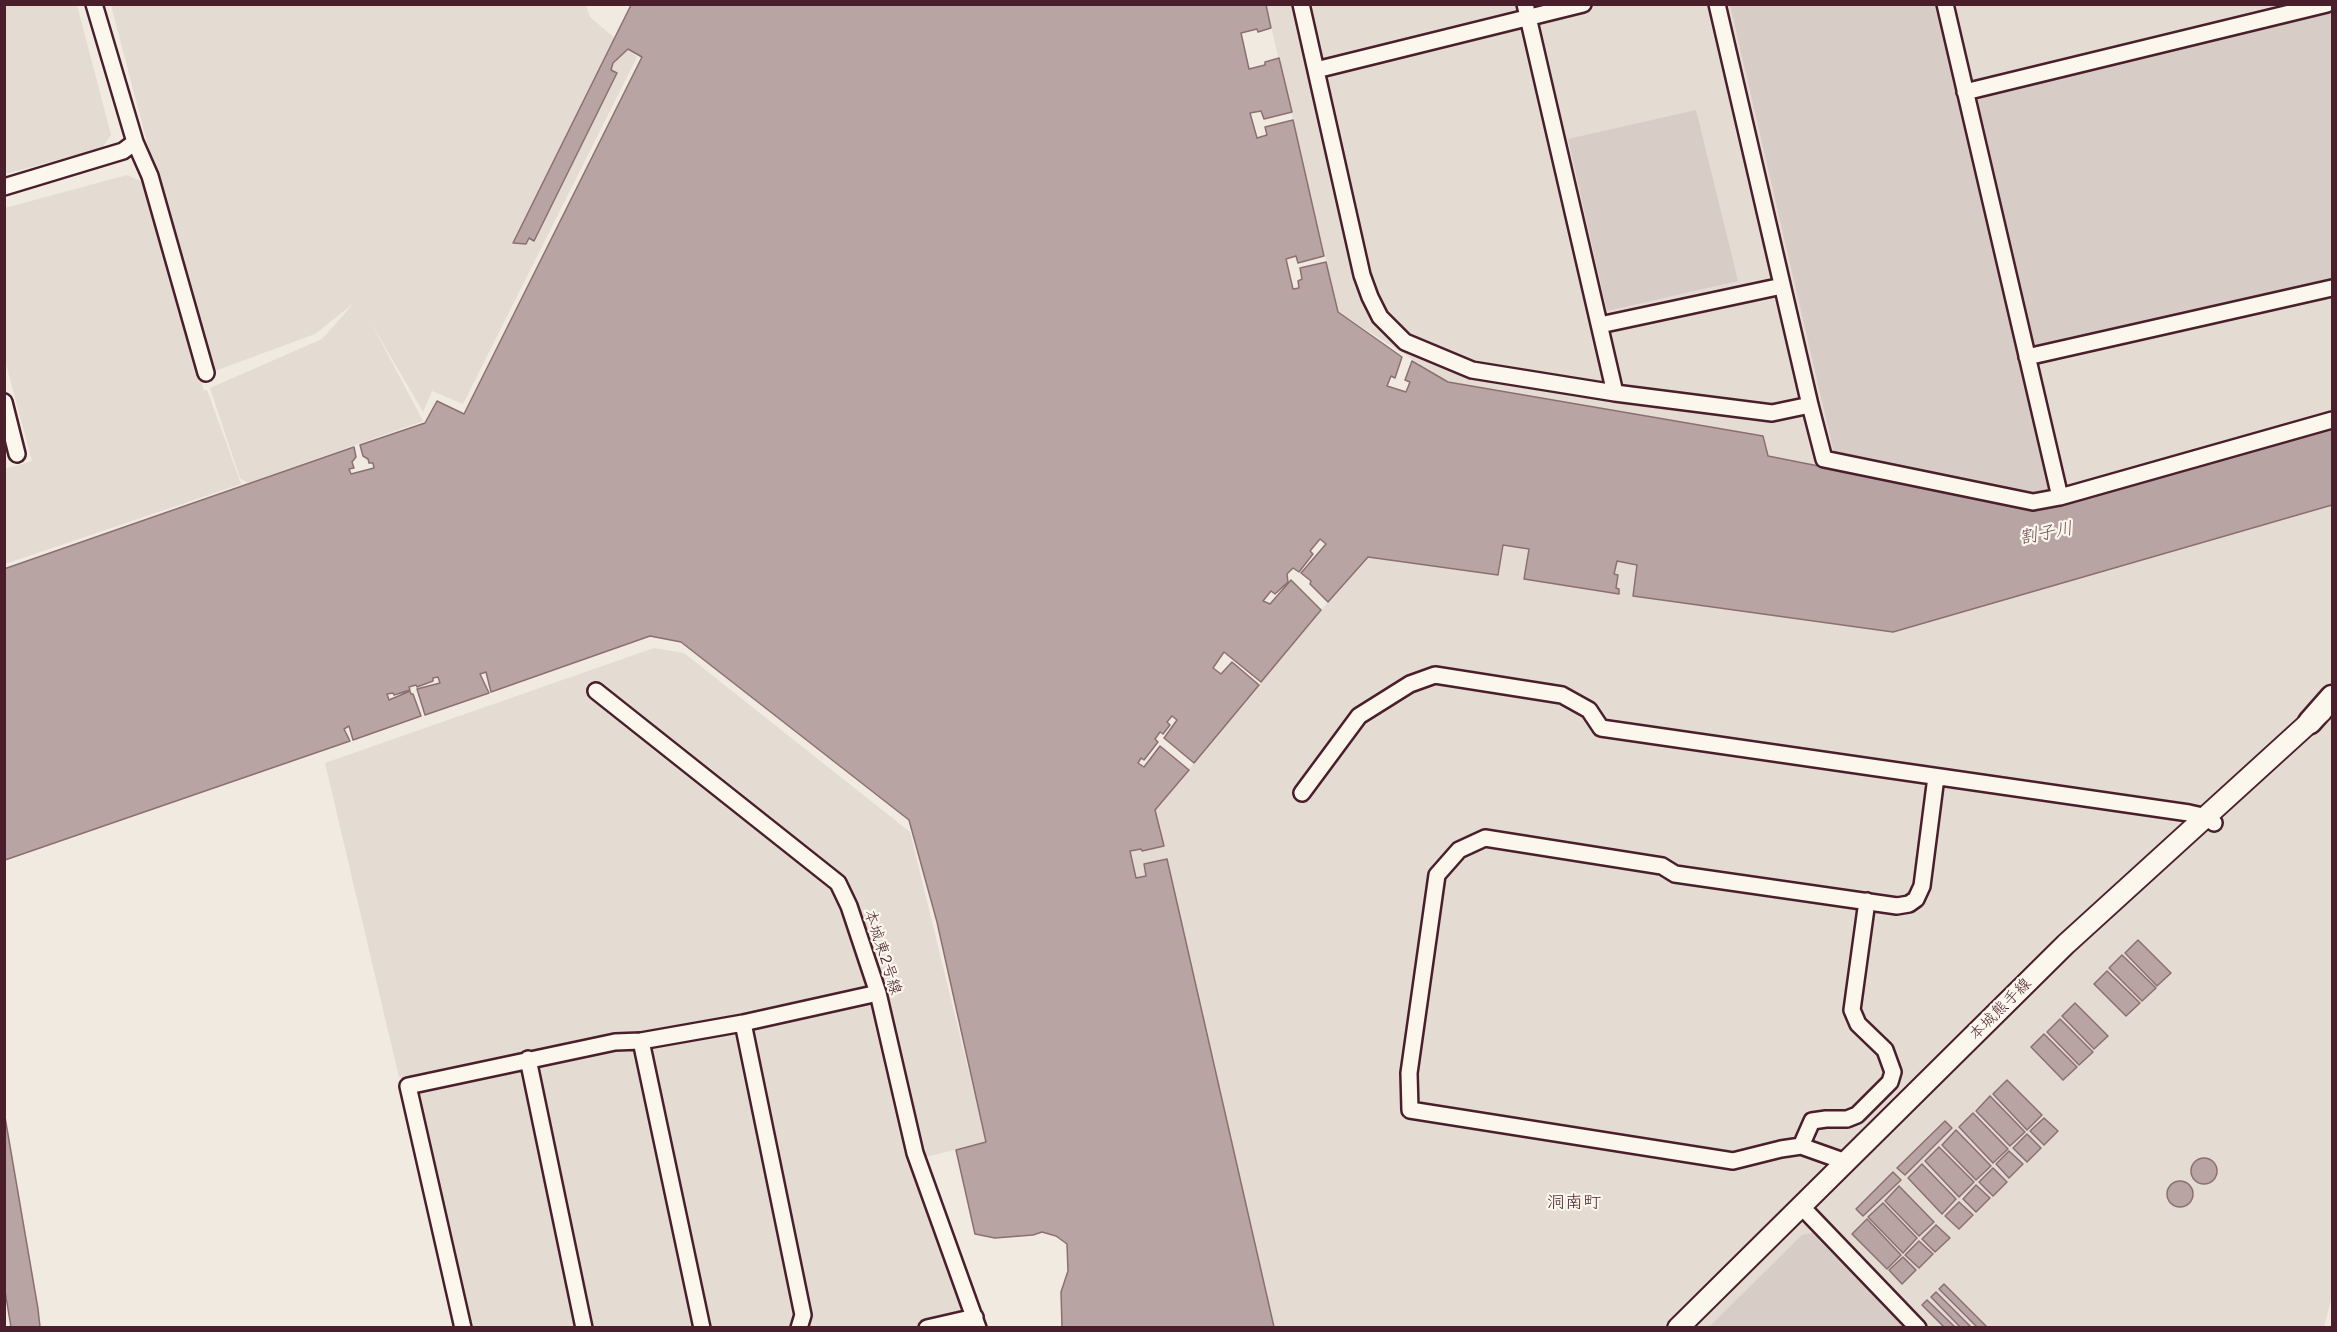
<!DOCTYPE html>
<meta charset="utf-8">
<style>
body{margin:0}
#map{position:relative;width:2337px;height:1332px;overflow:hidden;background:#f0eae0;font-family:Mali,sans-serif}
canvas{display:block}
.frame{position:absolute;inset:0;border:6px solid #4a1f2b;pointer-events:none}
</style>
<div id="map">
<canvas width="2337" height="1332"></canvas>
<div class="frame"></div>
</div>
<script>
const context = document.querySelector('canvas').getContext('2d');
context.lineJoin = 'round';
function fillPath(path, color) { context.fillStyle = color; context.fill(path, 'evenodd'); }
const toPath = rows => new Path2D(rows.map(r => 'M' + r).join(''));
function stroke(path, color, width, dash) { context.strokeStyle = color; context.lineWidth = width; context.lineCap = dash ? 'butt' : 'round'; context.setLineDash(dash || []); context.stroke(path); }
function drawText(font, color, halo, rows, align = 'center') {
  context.font = font + ' Mali,"Klee One",sans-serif'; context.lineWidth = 4.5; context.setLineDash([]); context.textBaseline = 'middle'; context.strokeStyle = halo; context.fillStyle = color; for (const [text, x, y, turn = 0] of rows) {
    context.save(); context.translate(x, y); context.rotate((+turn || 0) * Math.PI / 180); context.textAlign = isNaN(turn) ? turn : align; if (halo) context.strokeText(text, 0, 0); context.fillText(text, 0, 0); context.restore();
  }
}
const built = toPath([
 [5,4,77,5,111,135,102,148,5,174],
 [111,5,586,5,590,17,637,57,463,404,432,391,423,412,370,321,423,421,248,483,240,478,210,388,322,339,354,303,315,334,212,372,144,131],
 [1266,5,2332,5,2332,429,2031,508,1767,456,1762,436,1448,382,1338,312],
 [127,175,143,182,204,391,207,390,241,484,5,564,5,469,32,461,5,360,5,208],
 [2332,505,2332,1296,2324,1327,1274,1327,1167,859,1144,864,1146,876,1136,879,1130,851,1141,849,1155,810,1321,610,1368,557,1497,575,1502,545,1529,549,1524,579,1616,588,1614,574,1616,561,1637,564,1633,596,1893,632],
 [654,648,684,653,910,832,986,1142,910,1161,968,1327,466,1327,414,1081,399,1077,325,763]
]);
const green = toPath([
 [1730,5,1936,5,2054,492,2031,496,1834,453],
 [2332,13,2332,280,2032,349,1975,97],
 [1696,110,1738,281,1607,311,1568,139],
 [1812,1233,1905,1327,1709,1327,1802,1235]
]);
const water = toPath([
 [631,5,1266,5,1271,28,1258,32,1257,29,1241,33,1249,69,1265,65,1265,62,1279,58,1292,112,1264,119,1261,111,1250,113,1257,138,1267,135,1265,127,1293,120,1324,256,1298,263,1296,256,1286,259,1293,289,1299,288,1298,281,1302,279,1300,268,1326,262,1338,312,1402,357,1395,378,1391,376,1387,386,1406,392,1410,382,1405,380,1412,361,1448,382,1763,436,1768,456,2031,508,2332,429,2332,505,1893,632,1633,596,1637,565,1617,561,1614,574,1618,575,1616,588,1619,589,1619,594,1524,579,1529,549,1503,545,1498,575,1368,557,1328,602,1310,584,1311,581,1301,573,1326,544,1320,539,1310,551,1313,554,1299,572,1293,568,1287,574,1288,582,1275,594,1271,591,1263,601,1270,604,1291,580,1321,610,1261,682,1224,652,1213,668,1221,674,1232,662,1259,685,1194,763,1164,738,1177,720,1172,716,1167,722,1170,725,1163,734,1160,732,1155,739,1158,742,1144,760,1141,758,1138,763,1144,767,1160,746,1189,770,1155,810,1164,846,1142,851,1141,849,1130,851,1136,878,1146,876,1144,864,1167,859,1274,1327,1062,1327,1061,1292,1068,1271,1067,1244,1056,1236,1042,1232,1033,1235,995,1238,975,1234,956,1150,986,1142,937,922,909,820,681,642,650,636,491,692,486,672,480,674,489,693,425,715,417,689,440,683,438,677,433,678,433,681,417,687,416,685,409,687,410,690,394,695,393,693,387,694,389,700,410,691,411,694,413,694,421,716,353,740,349,726,344,729,350,741,5,860,4,569,354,447,356,457,352,462,354,468,349,469,351,474,374,468,373,463,369,463,368,459,363,456,360,445,425,423,437,401,464,414,642,57,628,49,613,63,611,70,617,73,534,241,529,238,526,244,513,243,631,5],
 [2138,940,2171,973,2157,986,2125,953,2138,940],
 [2122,955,2156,988,2142,1001,2109,968,2122,955],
 [2107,971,2140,1003,2126,1016,2094,984,2107,971],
 [2075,1003,2108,1036,2094,1049,2062,1016,2075,1003],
 [2060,1019,2093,1052,2079,1065,2047,1032,2060,1019],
 [2044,1034,2077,1067,2063,1080,2031,1047,2044,1034],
 [2007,1080,2042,1115,2027,1130,1993,1094,2007,1080],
 [1990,1096,2025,1132,2010,1146,1976,1111,1990,1096],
 [1973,1113,2008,1149,1993,1163,1959,1127,1973,1113],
 [5,1117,38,1309,40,1327,11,1327,4,1285,5,1117],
 [2044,1118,2058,1131,2044,1145,2030,1131,2044,1118],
 [1945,1121,1952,1128,1905,1175,1897,1168,1945,1121],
 [1956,1130,1991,1166,1976,1180,1942,1145,1956,1130],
 [2027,1134,2041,1148,2027,1162,2013,1148,2027,1134],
 [1939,1147,1974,1182,1959,1197,1925,1161,1939,1147],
 [2009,1151,2023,1164,2009,1178,1996,1164,2009,1151],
 '2191 1171a13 13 0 1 1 26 0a13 13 0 1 1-26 0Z',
 [1922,1164,1956,1199,1942,1214,1908,1178,1922,1164],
 [1993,1168,2007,1182,1993,1196,1979,1182,1993,1168],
 [1893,1172,1901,1180,1863,1216,1856,1209,1893,1172],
 '2167 1194a13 13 0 1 1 26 0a13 13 0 1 1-26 0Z',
 [1976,1185,1990,1198,1976,1212,1963,1199,1976,1185],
 [1899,1186,1934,1222,1919,1236,1885,1201,1899,1186],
 [1959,1202,1973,1215,1959,1229,1945,1216,1959,1202],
 [1883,1203,1917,1238,1903,1253,1868,1217,1883,1203],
 [1867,1219,1901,1255,1887,1269,1852,1234,1867,1219],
 [1936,1225,1950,1238,1935,1252,1922,1239,1936,1225],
 [1919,1241,1933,1254,1919,1268,1905,1255,1919,1241],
 [1903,1257,1916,1270,1902,1284,1889,1270,1903,1257],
 [1944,1284,1987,1327,1977,1327,1939,1289,1944,1284],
 [1936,1292,1971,1327,1960,1327,1931,1297,1936,1292],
 [1927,1300,1955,1327,1944,1327,1922,1305,1927,1300]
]);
const minor = toPath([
 [1301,4,1362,275,1370,297,1380,317,1405,342,1472,370,1615,393,1772,413,1810,405],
 [1525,4,1615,393],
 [1717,4,1810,405,1824,459,2033,502,2060,497,2332,420],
 [1945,4,2060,497],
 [1316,70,1583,4],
 [1965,92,2327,4],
 [135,142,150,176,206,373],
 [4,187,123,151,135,142,94,4],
 [1600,325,1782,286],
 [2027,357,2332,288],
 [4,402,17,454],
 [596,691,838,883,849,906,878,993,915,1153,978,1328],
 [1302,793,1359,716,1410,684,1435,675,1562,695,1589,710,1601,728,2189,813,2207,817,2214,823],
 [743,1023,803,1315,799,1328],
 [641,1041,702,1328],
 [528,1059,584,1328],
 [1801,1146,1812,1121,1826,1119,1847,1119,1857,1115,1890,1082,1893,1072,1885,1050,1858,1024,1852,1010,1867,901],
 [1846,1162,1801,1146,1781,1149,1733,1161,1410,1110,1409,1073,1437,875,1459,850,1485,838,1662,866,1675,874,1897,906,1909,904,1916,899,1922,886,1936,777],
 [1801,1206,1918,1328],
 [463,1328,408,1086,615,1042,641,1041,743,1023,878,993],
 [927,1328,975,1317]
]);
const major = toPath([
 [1678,1328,2066,944,2322,711]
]);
const highway = toPath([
 [2310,722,2332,697]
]);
const streetNames = [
 ["本城東2号線",883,952,72],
 ["本城熊手線",2000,1009,-45]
];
const waterNames = [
 ["割子川",2046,533,-11]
];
const neighbourhoodNames = [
 ["洞南町",1574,1202]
];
fillPath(built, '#e4dbd2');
fillPath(green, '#d8ccc6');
fillPath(water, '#b8a4a2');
stroke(water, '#8c6f72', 1.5);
stroke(minor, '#4a1f2b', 20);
stroke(major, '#4a1f2b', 24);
stroke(highway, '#4a1f2b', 27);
stroke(minor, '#fbf7ec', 15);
stroke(major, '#fbf7ec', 20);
stroke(highway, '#fbf7ec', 22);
drawText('16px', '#4a1f2b', '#fbf7ec', streetNames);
drawText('italic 18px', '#704e55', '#fbf7ec', waterNames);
drawText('18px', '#4a1f2b', '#fbf7ec', neighbourhoodNames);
</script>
